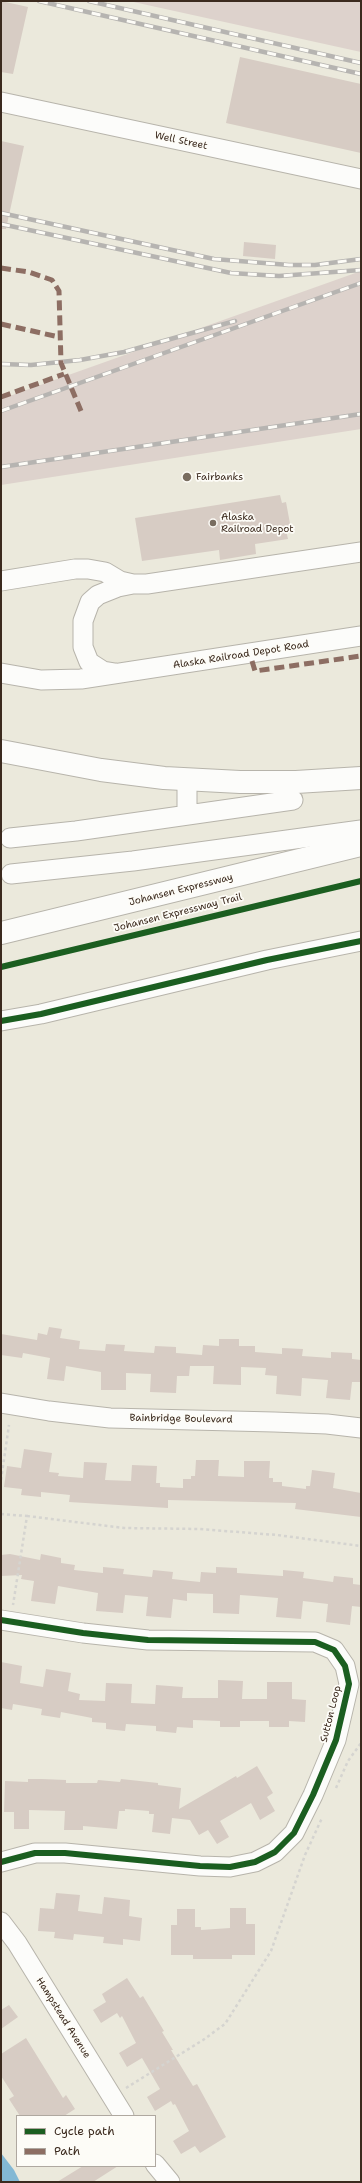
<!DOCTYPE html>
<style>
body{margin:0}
#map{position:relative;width:362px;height:2183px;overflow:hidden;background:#ebe9dc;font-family:"Shantell Sans",sans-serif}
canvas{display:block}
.frame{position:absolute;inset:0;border:2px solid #3b2a1e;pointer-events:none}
.legend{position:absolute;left:16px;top:2115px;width:140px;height:52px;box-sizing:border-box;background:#fdfcf7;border:1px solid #afa8a0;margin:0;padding:5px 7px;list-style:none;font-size:12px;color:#3b2a1e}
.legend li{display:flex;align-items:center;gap:8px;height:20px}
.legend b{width:20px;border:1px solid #afa8a0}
</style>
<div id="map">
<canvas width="362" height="2183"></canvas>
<div class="frame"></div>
<ul class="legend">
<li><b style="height:5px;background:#1b5e20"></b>Cycle path</li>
<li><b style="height:5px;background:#8d6e63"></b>Path</li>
</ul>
</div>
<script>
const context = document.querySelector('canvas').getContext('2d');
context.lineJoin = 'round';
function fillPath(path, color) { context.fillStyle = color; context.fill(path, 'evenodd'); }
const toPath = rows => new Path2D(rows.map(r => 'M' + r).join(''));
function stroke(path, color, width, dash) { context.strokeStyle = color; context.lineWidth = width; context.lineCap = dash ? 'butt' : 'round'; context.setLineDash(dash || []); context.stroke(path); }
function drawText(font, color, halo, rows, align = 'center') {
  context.font = font + ' "Shantell Sans",sans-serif'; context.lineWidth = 3.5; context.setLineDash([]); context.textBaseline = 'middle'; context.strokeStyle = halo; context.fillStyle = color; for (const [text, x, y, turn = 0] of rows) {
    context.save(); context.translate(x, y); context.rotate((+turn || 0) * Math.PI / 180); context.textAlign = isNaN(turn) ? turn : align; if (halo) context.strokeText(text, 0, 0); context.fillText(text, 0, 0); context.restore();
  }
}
const industrial = toPath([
 [129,1,361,1,361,52],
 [361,271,361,429,1,485,1,399]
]);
const water = toPath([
 [1,2153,14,2170,20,2182,1,2182]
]);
const building = toPath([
 [1,1,28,7,13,74,1,72],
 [240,57,361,84,361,153,226,123],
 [1,141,24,146,6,229,1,229],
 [244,242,276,245,275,259,243,256],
 [280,495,282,503,286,502,291,529,286,530,288,539,255,544,256,554,220,560,219,550,142,561,135,518],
 [49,1327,62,1329,60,1338,80,1341,79,1349,105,1351,106,1344,125,1345,124,1351,154,1353,155,1346,176,1347,176,1353,202,1355,203,1345,219,1346,219,1339,239,1339,239,1346,255,1346,255,1352,282,1354,282,1348,303,1349,302,1356,331,1358,331,1352,352,1353,352,1359,361,1360,361,1382,352,1382,350,1400,326,1398,328,1380,302,1378,301,1396,276,1394,277,1376,265,1375,266,1368,241,1367,241,1385,213,1384,214,1366,190,1366,189,1376,177,1376,176,1393,150,1392,151,1374,126,1373,126,1390,101,1390,101,1372,66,1366,64,1381,47,1379,50,1358,23,1353,22,1358,1,1355,1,1334,37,1340,38,1333,47,1335],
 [24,1449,52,1453,49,1472,59,1473,58,1476,83,1478,84,1462,107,1463,105,1480,131,1481,132,1465,157,1466,156,1483,160,1483,160,1487,183,1488,183,1479,191,1479,191,1476,195,1476,196,1460,219,1460,218,1476,244,1477,244,1461,270,1461,269,1478,273,1478,273,1482,282,1482,282,1486,306,1489,306,1486,310,1486,312,1470,335,1473,333,1488,361,1493,361,1517,295,1509,296,1503,168,1500,168,1508,69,1502,70,1495,41,1492,41,1497,21,1495,22,1489,4,1487,7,1466,21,1468],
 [10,1554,40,1560,41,1554,61,1558,61,1563,75,1565,74,1570,103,1573,103,1567,124,1569,123,1574,152,1577,153,1570,173,1572,172,1579,200,1582,201,1572,216,1573,216,1567,237,1568,237,1573,283,1576,283,1570,304,1572,303,1578,333,1582,334,1576,353,1578,353,1584,361,1585,361,1607,352,1606,350,1625,326,1622,328,1604,303,1601,301,1619,276,1617,278,1598,254,1596,240,1595,239,1614,213,1613,213,1594,187,1593,187,1601,173,1599,171,1618,146,1616,148,1597,125,1595,123,1613,96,1611,98,1593,58,1586,55,1604,31,1601,34,1581,21,1579,22,1575,1,1576,1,1555],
 [1,1662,22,1666,20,1683,43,1687,46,1669,71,1673,68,1691,80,1694,79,1700,105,1701,106,1683,132,1684,131,1703,155,1704,156,1685,183,1687,182,1698,218,1698,218,1680,243,1681,242,1699,267,1699,267,1682,292,1682,292,1699,306,1700,305,1722,289,1721,289,1727,269,1727,269,1721,240,1721,240,1727,220,1727,220,1721,193,1720,193,1728,177,1727,176,1733,156,1731,156,1726,126,1724,125,1731,106,1729,106,1723,92,1722,92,1718,61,1712,60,1718,41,1715,42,1709,13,1704,12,1710,1,1708],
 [257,1766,273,1793,267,1797,275,1811,260,1820,251,1803,220,1821,229,1837,217,1844,208,1830,199,1835,190,1820,172,1818,170,1834,152,1832,154,1814,149,1814,149,1811,125,1809,125,1811,119,1811,117,1829,83,1826,83,1830,64,1830,65,1811,29,1810,29,1829,14,1829,14,1812,4,1812,5,1781,28,1782,28,1779,42,1779,66,1780,66,1783,97,1783,98,1780,120,1782,121,1779,158,1783,158,1785,181,1788,179,1809,236,1776,237,1778],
 [56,1893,80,1895,78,1911,102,1914,104,1897,130,1900,129,1916,142,1918,140,1941,123,1939,123,1945,103,1943,104,1937,74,1934,73,1940,54,1938,55,1932,38,1931,40,1908,54,1909],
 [230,1908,246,1908,246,1924,255,1924,255,1955,232,1955,232,1959,193,1959,193,1955,171,1955,171,1925,177,1925,177,1909,195,1909,195,1927,201,1927,201,1930,230,1928],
 [127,1978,140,1998,143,1996,164,2031,162,2032,173,2050,171,2050,193,2086,197,2084,226,2137,200,2153,195,2146,181,2154,173,2141,189,2131,175,2104,173,2105,171,2101,155,2111,147,2097,160,2089,142,2058,127,2067,119,2053,136,2043,122,2016,120,2018,117,2013,101,2023,93,2010,106,2002,102,1994],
 [9,2005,18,2017,1,2029,1,2010],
 [26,2038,63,2098,66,2095,75,2109,64,2116,20,2116,9,2099,14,2096,1,2076,1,2054],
 [83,2166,118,2166,93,2182,57,2182]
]);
const path = toPath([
 [1,1480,9,1425],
 [1,1514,27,1516,13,1605],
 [27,1516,124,1528,199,1529,277,1535,361,1546],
 [336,1788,348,1761,361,1743],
 [126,2088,203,2040,225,2024,271,1951,305,1855,322,1818]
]);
const minor = toPath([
 [1,102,361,179],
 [1,581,75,569,88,569,105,572,120,581,133,584,147,584,361,552],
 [1,673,41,680,81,679,361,636],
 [115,673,103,671,89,662,83,647,83,621,90,602,98,595,118,587,133,584],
 [187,779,187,815],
 [10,838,76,831,293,800],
 [11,874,133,861,361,830],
 [1,1021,41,1014,267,960,361,941],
 [1,1403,49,1411,110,1418,274,1422,327,1424,361,1428],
 [1,1620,83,1633,148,1640,315,1642,334,1650,345,1666,349,1684,336,1740,313,1795,294,1833,275,1852,255,1862,230,1867,200,1866,65,1853,35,1853,1,1862],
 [1,1922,17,1943,124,2116],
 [155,2164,170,2182]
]);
const highway = toPath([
 [1,751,101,770,164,778,240,782,296,782,361,778],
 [1,933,361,845]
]);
const rail = toPath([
 [39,1,361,74],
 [89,1,361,63],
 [1,213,214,259,289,265,315,265,361,259],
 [1,224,231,273,279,276,361,270],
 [1,364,31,365,80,360,124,352,235,321],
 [1,411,361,283],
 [1,467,361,414]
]);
const quiet = toPath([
 [1,268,29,272,52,280,59,291,61,363,81,411],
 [1,324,59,337],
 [1,397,64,374],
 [252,661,255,671,361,656]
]);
const cycleway = toPath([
 [1,967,361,881],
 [1,1021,41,1014,267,960,361,941],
 [1,1620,83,1633,148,1640,315,1642,334,1650,345,1666,349,1684,336,1740,313,1795,294,1833,275,1852,255,1862,230,1867,200,1866,65,1853,35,1853,1,1862]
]);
const markers = [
 [187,477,5,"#796d60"],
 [213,523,4,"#796d60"]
];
const streetNames = [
 ["Well Street",181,141,12],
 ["Alaska Railroad Depot Road",241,655,-9],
 ["Johansen Expressway",181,890,-14],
 ["Johansen Expressway Trail",178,913,-14],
 ["Bainbridge Boulevard",181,1419,1],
 ["Sutton Loop",331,1714,-76],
 ["Hampstead Avenue",63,2018,58]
];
const poiNames = [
 ["Fairbanks",196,477],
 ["Alaska",221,517],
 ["Railroad Depot",221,529]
];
fillPath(industrial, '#ddd2cc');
fillPath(water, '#83b8d4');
fillPath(building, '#d7ccc4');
stroke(minor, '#b7b4ab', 21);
stroke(highway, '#b7b4ab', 24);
stroke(path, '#d5d4d0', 2.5, [3, 3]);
stroke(minor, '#fcfcfa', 19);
stroke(highway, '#fcfcfa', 22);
stroke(rail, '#b6b4b1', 4.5);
stroke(rail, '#fdfcf7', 3, [9]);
stroke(quiet, '#8d6e63', 5, [10, 5]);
stroke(cycleway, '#1b5e20', 6);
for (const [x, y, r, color] of markers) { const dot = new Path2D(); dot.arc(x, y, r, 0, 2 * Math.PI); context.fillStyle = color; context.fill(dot); stroke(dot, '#fdfcf7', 1.5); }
drawText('10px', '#3b2a1e', '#fdfcf7', streetNames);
drawText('10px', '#3b2a1e', '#fdfcf7', poiNames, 'left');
</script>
